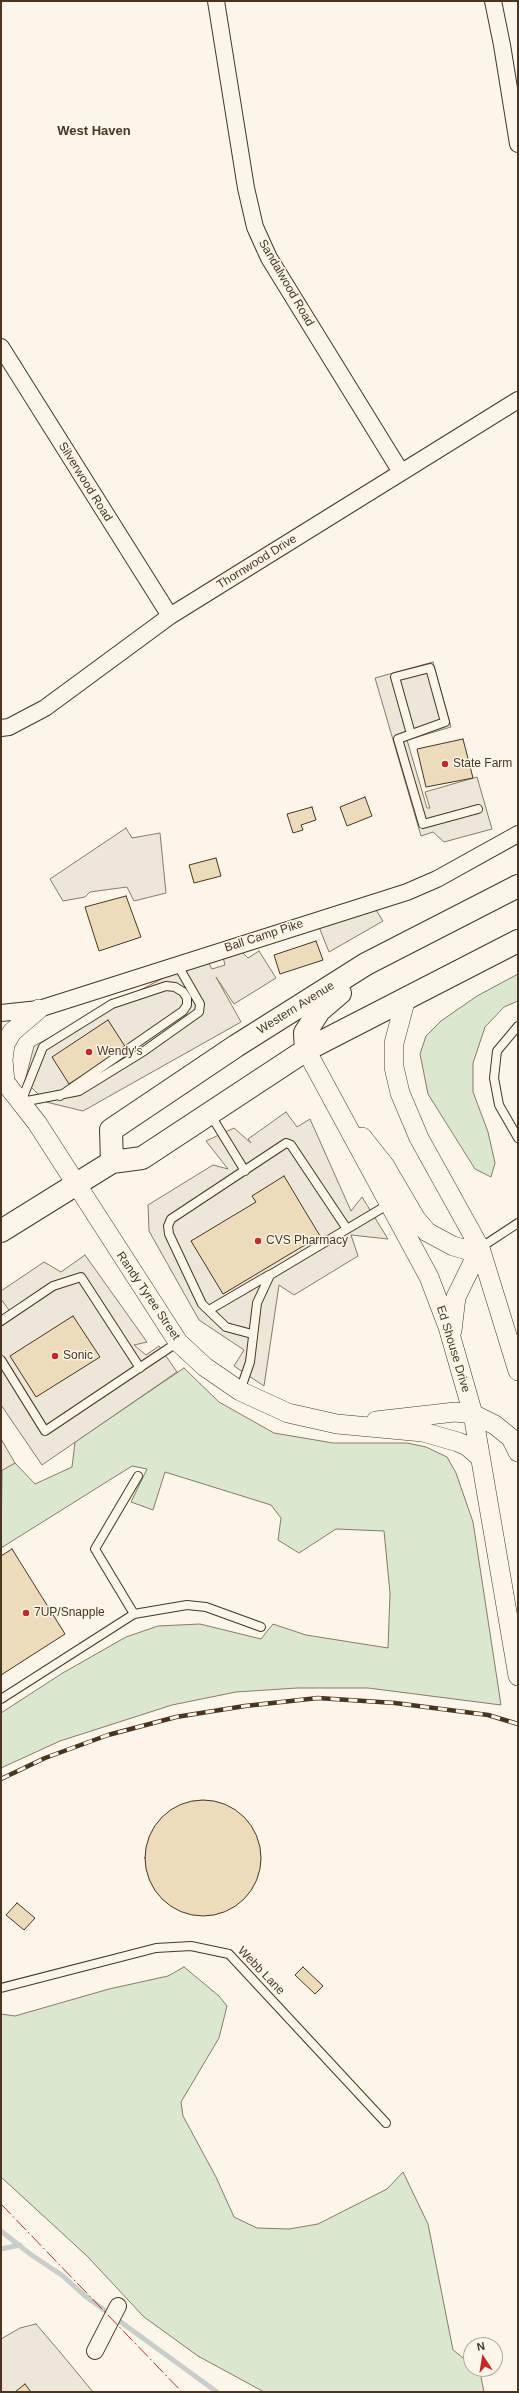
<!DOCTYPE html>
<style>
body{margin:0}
#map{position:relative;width:519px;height:2393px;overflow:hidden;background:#fbf6e9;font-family:Arial,sans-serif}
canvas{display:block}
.frame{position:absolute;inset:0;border:2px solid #4a3520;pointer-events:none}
.north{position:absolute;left:463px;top:2337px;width:40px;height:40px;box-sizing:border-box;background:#fbf6e9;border:1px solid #b4a999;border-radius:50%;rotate:348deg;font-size:11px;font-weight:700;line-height:16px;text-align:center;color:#4a3520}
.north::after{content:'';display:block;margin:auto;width:14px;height:18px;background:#c62828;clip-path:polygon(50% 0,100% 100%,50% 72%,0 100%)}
</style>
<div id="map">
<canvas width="519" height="2393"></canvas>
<div class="frame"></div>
<div class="north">N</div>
</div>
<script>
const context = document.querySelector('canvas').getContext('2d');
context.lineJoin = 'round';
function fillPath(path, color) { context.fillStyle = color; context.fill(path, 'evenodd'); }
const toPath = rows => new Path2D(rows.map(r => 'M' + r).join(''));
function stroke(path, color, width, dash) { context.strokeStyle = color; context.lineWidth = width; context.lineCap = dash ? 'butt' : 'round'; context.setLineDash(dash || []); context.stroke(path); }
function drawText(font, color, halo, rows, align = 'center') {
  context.font = font + ' Arial,sans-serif'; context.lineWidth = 3; context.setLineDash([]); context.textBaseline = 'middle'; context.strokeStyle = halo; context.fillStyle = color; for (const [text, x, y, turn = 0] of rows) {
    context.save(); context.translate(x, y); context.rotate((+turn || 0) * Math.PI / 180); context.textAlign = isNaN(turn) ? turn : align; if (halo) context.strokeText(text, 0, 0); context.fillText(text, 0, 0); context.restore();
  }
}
const green = toPath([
 [518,974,518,1001,504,1007,485,1027,473,1063,473,1092,488,1132,495,1163,491,1177,475,1169,428,1094,420,1054,426,1036,441,1021,477,996,518,974],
 [184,1368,219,1402,274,1433,333,1443,407,1443,426,1447,447,1457,456,1473,473,1522,501,1705,368,1688,297,1688,236,1692,172,1705,60,1741,1,1768,1,1713,61,1674,126,1637,158,1626,200,1624,261,1639,273,1624,306,1635,388,1648,390,1593,384,1531,336,1529,299,1553,278,1540,281,1518,271,1505,165,1472,153,1510,131,1502,147,1469,132,1466,1,1548,2,1470,15,1463,35,1484,72,1467,75,1442,184,1368],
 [184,1967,219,1996,227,2006,219,2038,181,2102,183,2116,216,2177,234,2217,257,2228,289,2229,318,2224,387,2189,403,2172,428,2224,453,2350,471,2364,471,2369,480,2372,484,2392,264,2392,198,2356,144,2317,87,2256,1,2177,1,2014,15,2016,109,1989,168,1976,184,1967]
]);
const parking = toPath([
 [433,662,451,727,407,740,427,808,430,808,425,792,477,777,492,829,444,842,433,832,421,836,375,678,433,662],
 [126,828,132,838,160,833,166,893,134,901,127,887,90,892,85,897,63,901,50,879,126,828],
 [376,910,383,921,329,952,319,927,376,910],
 [259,951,276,978,234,1004,216,977,241,1022,83,1111,46,1102,25,1081,34,1046,205,956,212,969,225,965,223,957,242,952,248,958,259,951],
 [286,1112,297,1127,310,1119,351,1211,362,1197,388,1239,351,1235,358,1256,294,1295,279,1285,264,1386,234,1366,244,1350,199,1320,149,1231,148,1205,213,1165,228,1169,206,1141,234,1128,251,1143,248,1139,286,1112],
 [85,1255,147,1342,134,1345,146,1355,159,1346,177,1372,42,1465,1,1405,1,1316,9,1310,1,1299,1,1291,44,1262,61,1272,85,1255],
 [1,1439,15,1463,1,1471,1,1439],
 [36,2324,60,2352,93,2392,1,2392,1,2339,20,2328,36,2324]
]);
const stream = toPath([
 [1,2231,30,2254,63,2276,85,2296,217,2392],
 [1,2249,20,2245]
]);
const building = toPath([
 [463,739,473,778,426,787,417,749,463,739],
 [365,797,372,816,347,826,340,807,365,797],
 [312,807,316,820,301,825,303,830,293,833,287,814,312,807],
 [216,858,221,876,194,883,189,865,216,858],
 [126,896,141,937,99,951,85,907,126,896],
 [316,941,323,960,280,974,274,955,316,941],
 [108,1020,126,1048,69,1084,52,1057,108,1020],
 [284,1176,320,1236,223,1294,191,1241,256,1202,252,1196,284,1176],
 [73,1316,100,1357,36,1397,10,1356,73,1316],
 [12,1549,65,1634,1,1675,1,1556,12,1549],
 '145 1858a58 58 0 1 1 116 0a58 58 0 1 1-116 0Z',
 [17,1903,35,1918,24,1930,6,1915,17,1903],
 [303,1967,323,1986,315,1994,295,1975,303,1967],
 [25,2384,31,2392,15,2392,25,2384]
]);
const service = toPath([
 [411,734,395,677,430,668,445,722,398,739,423,824,478,809],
 [518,1026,497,1051,494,1078,499,1105,518,1138],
 [21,1102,43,1047,112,1004,166,986,175,987,183,992,187,998,187,1005,183,1011,60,1096],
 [22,1102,79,1091,144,1051,199,1012,200,1004,177,964],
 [210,1114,245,1171],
 [480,1248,518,1223],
 [209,1310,269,1275],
 [1,1321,53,1286,81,1277,140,1368],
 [252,1334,226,1327,202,1304,169,1234,168,1226,171,1219,286,1143,291,1145,347,1229],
 [1,1360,45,1431,178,1342],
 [240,1391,250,1362,257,1303,270,1275,389,1204],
 [138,1476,95,1549,134,1614,187,1605,206,1607,261,1627],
 [1,1699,134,1614],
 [1,1988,156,1948,191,1946,229,1954,386,2123]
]);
const minor = toPath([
 [216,1,246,188,255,227,269,258,401,472],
 [493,1,502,45,518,144],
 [1,347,170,616],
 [1,728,9,727,45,708,170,616,518,400],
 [1,1013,39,1009,407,892,437,879,518,834],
 [95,2351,118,2306]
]);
const tertiary = toPath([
 [406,998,394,1043,394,1067,400,1093,419,1138,480,1248,518,1371],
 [306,1050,429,1277,448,1327,473,1414,518,1676],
 [1,1077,37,1123,178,1342,205,1367,240,1391,288,1413,337,1424,423,1432,458,1442,467,1446,480,1457],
 [5,1082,3,1060,5,1044,12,1032,39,1009],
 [362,1137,385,1166,416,1219,427,1232,453,1246,467,1250,480,1248],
 [452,1331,456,1297,480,1248],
 [376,1421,455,1412,473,1414,495,1425,511,1438,518,1452]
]);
const primary = toPath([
 [306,1050,305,1033,319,1011,340,993],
 [112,1162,111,1130,236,1046,366,964,518,886],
 [1,1231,112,1162,142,1158,306,1050,518,941]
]);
const rail = toPath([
 [1,1779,45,1758,108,1735,176,1717,245,1706,318,1698,395,1703,488,1715,518,1724]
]);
const power = toPath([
 [1,2204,182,2392]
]);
const markers = [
 [445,764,4,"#c62828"],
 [89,1052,4,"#c62828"],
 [258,1241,4,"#c62828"],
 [55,1356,4,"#c62828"],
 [26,1613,4,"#c62828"]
];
const streetNames = [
 ["Sandalwood Road",286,283,60],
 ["Silverwood Road",85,482,58],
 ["Thornwood Drive",257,562,-32],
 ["Ball Camp Pike",264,936,-18],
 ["Western Avenue",296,1008,-32],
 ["Randy Tyree Street",148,1296,56],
 ["Ed Shouse Drive",453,1349,73],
 ["Webb Lane",261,1971,46]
];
const poiNames = [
 ["State Farm",453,764],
 ["Wendy's",97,1052],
 ["CVS Pharmacy",266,1241],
 ["Sonic",63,1356],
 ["7UP/Snapple",34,1613]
];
const neighbourhoodNames = [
 ["West Haven",94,131]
];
fillPath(green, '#dce7d0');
stroke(green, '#887966', 1);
fillPath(parking, '#ede7d9');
stroke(parking, '#887966', 1);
stroke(stream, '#c9cecd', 5);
fillPath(building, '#ecdcbc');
stroke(building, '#4a3520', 1);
stroke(service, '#4a3520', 10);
stroke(minor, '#4a3520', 18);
stroke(tertiary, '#4a3520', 20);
stroke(primary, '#4a3520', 24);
stroke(service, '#fbf6e9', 8);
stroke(minor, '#fbf6e9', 16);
stroke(tertiary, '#fbf6e9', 19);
stroke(primary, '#fbf6e9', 22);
stroke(rail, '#4a3520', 4.5);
stroke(rail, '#fbf6e9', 3, [9]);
stroke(power, '#c62828', 1, [14, 3, 2, 3]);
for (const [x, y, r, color] of markers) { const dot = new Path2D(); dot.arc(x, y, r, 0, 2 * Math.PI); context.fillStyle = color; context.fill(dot); stroke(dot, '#fbf6e9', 1.5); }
drawText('12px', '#4a3520', '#fbf6e9', streetNames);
drawText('12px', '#4a3520', '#fbf6e9', poiNames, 'left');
drawText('bold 13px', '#4a3520', '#fbf6e9', neighbourhoodNames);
</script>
